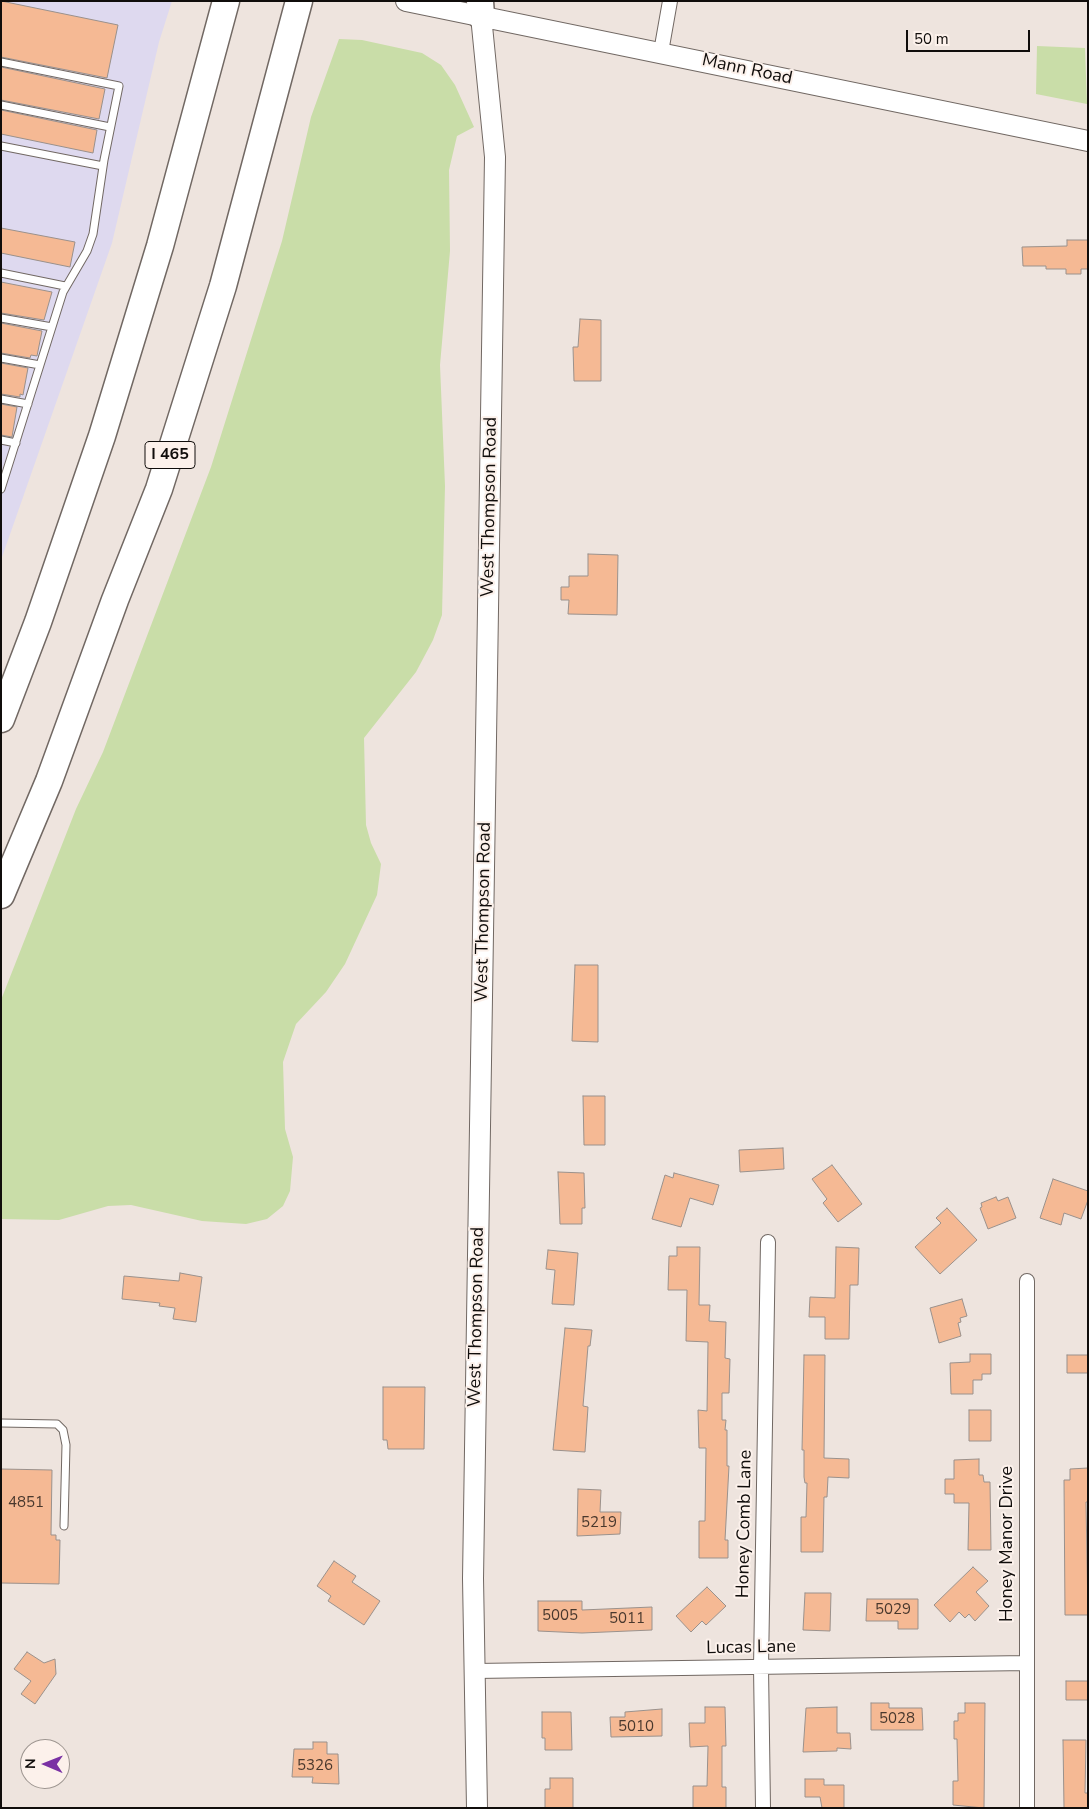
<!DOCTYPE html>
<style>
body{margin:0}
#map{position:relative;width:1089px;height:1809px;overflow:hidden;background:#eee4de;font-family:"Nunito Sans",sans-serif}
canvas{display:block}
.frame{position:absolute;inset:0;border:2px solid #100d0b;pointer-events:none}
.north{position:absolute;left:20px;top:1739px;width:50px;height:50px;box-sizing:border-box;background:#fcf1eb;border:1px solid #9e9691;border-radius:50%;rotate:271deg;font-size:14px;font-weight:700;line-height:20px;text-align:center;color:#100d0b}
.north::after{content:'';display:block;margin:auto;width:18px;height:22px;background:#7a31a4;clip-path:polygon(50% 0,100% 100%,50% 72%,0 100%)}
.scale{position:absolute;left:906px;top:30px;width:124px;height:22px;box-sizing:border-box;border:2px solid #100d0b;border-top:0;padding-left:6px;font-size:15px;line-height:18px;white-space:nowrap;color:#100d0b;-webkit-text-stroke:4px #fcf1eb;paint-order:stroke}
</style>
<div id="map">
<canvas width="1089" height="1809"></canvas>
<div class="frame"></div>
<div class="north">N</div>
<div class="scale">50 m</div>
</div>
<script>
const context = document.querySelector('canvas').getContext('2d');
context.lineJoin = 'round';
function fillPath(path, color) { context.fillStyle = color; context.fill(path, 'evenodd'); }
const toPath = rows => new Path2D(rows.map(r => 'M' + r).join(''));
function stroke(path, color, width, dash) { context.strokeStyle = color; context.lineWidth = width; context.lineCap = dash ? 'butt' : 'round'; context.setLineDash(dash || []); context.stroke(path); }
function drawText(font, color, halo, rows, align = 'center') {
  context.font = font + ' "Nunito Sans",sans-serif'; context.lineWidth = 4; context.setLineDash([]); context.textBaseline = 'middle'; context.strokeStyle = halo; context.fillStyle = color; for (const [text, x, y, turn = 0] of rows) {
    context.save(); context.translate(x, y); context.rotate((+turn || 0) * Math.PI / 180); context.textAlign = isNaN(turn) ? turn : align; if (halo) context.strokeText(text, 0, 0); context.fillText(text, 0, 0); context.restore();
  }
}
const commercial = toPath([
 [1,1,172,1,159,42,112,243,1,560]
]);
const green = toPath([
 [339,39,362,40,422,53,441,65,455,85,474,127,457,136,449,170,450,251,440,365,445,486,442,615,433,640,416,672,364,738,366,825,371,843,381,864,377,895,345,964,326,992,296,1024,283,1062,285,1129,293,1157,290,1191,283,1206,267,1219,246,1224,202,1221,131,1205,108,1206,59,1220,1,1219,1,1000,76,809,103,752,211,467,282,241,311,117],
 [1037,46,1085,48,1087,104,1036,94]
]);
const building = toPath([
 [1,1,118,25,107,78,1,57,1,1],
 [1,67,105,89,99,119,1,100,1,67],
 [1,110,97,130,93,153,1,134,1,110],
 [1,228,75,242,70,267,1,253,1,228],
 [1067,240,1088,240,1088,269,1081,269,1081,274,1066,274,1066,269,1046,269,1046,266,1023,266,1022,247,1067,246,1067,240],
 [1,282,52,292,44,320,1,313,1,282],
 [580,319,601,320,601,381,574,381,573,347,578,347,580,319],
 [1,323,42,331,37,356,31,355,30,358,1,353,1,323],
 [1,363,28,368,23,395,20,394,20,397,1,394,1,363],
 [1,404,17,407,12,437,1,435,1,404],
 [588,554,618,555,617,615,568,614,569,600,561,600,561,587,569,587,569,576,588,576,588,554],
 [575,965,598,965,598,1042,572,1041,575,965],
 [583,1096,605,1096,605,1145,584,1145,583,1096],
 [783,1148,784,1169,740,1172,739,1150,783,1148],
 [832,1165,862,1204,838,1222,823,1203,827,1199,812,1179,832,1165],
 [558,1172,584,1173,585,1208,582,1208,582,1224,560,1224,558,1172],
 [674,1173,719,1185,713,1205,690,1198,681,1227,652,1219,665,1175,673,1178,674,1173],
 [1053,1179,1088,1191,1088,1200,1081,1219,1064,1213,1061,1225,1040,1218,1053,1179],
 [996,1197,998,1201,1008,1197,1016,1218,988,1229,980,1208,982,1207,981,1203,996,1197],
 [947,1208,977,1240,940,1274,915,1247,941,1223,936,1218,947,1208],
 [677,1247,700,1247,699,1305,710,1305,709,1321,726,1322,725,1358,730,1359,729,1393,722,1393,722,1420,726,1420,725,1430,727,1430,727,1466,729,1466,725,1540,728,1540,728,1558,699,1558,699,1521,705,1521,706,1448,699,1448,698,1410,707,1411,708,1342,686,1341,687,1290,668,1290,669,1256,677,1256,677,1247],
 [836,1247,859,1248,858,1285,850,1285,849,1339,825,1339,825,1317,809,1317,810,1297,835,1298,836,1247],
 [548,1250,578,1253,574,1305,552,1304,555,1270,546,1269,548,1250],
 [180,1273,202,1277,196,1322,173,1319,175,1308,159,1306,160,1303,122,1299,124,1276,179,1281,180,1273],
 [962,1299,967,1316,960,1318,961,1322,958,1323,961,1336,939,1343,930,1308,962,1299],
 [565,1328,592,1330,590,1346,588,1346,583,1406,588,1407,585,1452,553,1450,565,1328],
 [970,1354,991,1354,991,1374,982,1374,982,1380,973,1380,973,1394,951,1394,950,1363,970,1362,970,1354],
 [804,1355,825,1355,824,1458,849,1459,849,1478,828,1477,827,1497,824,1497,823,1552,801,1552,801,1517,806,1517,807,1483,805,1483,804,1477,804,1450,802,1450,804,1355],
 [1067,1355,1088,1355,1088,1373,1067,1373,1067,1355],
 [383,1387,425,1387,424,1449,388,1449,387,1440,383,1440,383,1387],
 [969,1410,991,1410,991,1441,969,1441,969,1410],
 [979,1459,979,1475,983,1475,984,1482,990,1482,991,1550,968,1550,969,1503,954,1503,954,1494,945,1494,945,1479,954,1479,954,1460,979,1459],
 [1088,1468,1088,1502,1086,1502,1088,1615,1065,1615,1064,1480,1070,1480,1070,1469,1088,1468],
 [1,1469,52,1470,51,1535,56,1535,56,1540,60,1540,59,1584,1,1583,1,1469],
 [578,1489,601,1490,600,1512,621,1512,620,1534,577,1536,578,1489],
 [334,1561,356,1576,352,1582,380,1601,364,1625,328,1601,331,1596,317,1586,334,1561],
 [973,1567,988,1581,976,1592,989,1606,975,1621,969,1614,965,1618,959,1612,950,1622,934,1605,973,1567],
 [707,1587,726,1606,706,1625,702,1621,691,1632,676,1616,707,1587],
 [805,1593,831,1593,830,1631,803,1630,805,1593],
 [867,1599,918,1599,918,1629,898,1629,898,1621,866,1621,867,1599],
 [538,1601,582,1601,582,1610,652,1607,652,1630,582,1633,538,1631,538,1601],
 [27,1652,44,1663,55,1659,56,1674,35,1704,21,1694,31,1681,14,1669,27,1652],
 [1066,1681,1088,1681,1088,1700,1066,1700,1066,1681],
 [871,1703,889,1703,889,1708,922,1708,923,1730,871,1730,871,1703],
 [965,1703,985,1703,984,1808,953,1805,953,1781,958,1781,957,1739,954,1739,954,1721,958,1721,958,1713,965,1713,965,1703],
 [705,1707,725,1707,726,1746,722,1746,722,1787,726,1787,726,1808,693,1808,693,1786,707,1786,708,1746,690,1747,689,1723,705,1723,705,1707],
 [837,1707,837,1733,850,1733,851,1749,837,1748,837,1751,803,1752,806,1708,837,1707],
 [662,1709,662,1736,611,1737,610,1717,625,1717,625,1712,662,1709],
 [542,1712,571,1712,572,1750,545,1750,545,1738,542,1738,542,1712],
 [1063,1740,1086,1740,1085,1793,1088,1793,1088,1808,1064,1808,1063,1740],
 [313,1742,327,1742,327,1754,338,1754,339,1784,312,1783,313,1777,292,1777,294,1749,313,1749,313,1742],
 [550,1778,573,1778,573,1808,545,1808,545,1789,550,1789,550,1778],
 [805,1779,824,1779,824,1785,844,1785,844,1808,822,1808,820,1797,805,1797,805,1779]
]);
const lane = toPath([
 [1,62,119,86,104,160,93,234,87,251,63,292,1,489],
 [1,105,110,127],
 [1,146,103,166],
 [1,273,65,286],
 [1,318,52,327],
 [1,358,40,365],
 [1,399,28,404],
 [1,440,16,443],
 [1,1423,57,1424,63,1430,66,1445,64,1526]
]);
const street = toPath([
 [661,52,670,1],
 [475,1671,1027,1663],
 [763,1808,761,1667,768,1242],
 [1027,1808,1027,1281]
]);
const secondary = toPath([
 [406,1,1088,141],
 [477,1808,473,1578,495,157,481,16]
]);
const highway = toPath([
 [480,1,481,16],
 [1,719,38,622,102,436,160,246,226,1],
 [1,895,49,781,115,600,159,489,223,286,299,1]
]);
const numberNames = [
 ["4851",26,1503],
 ["5219",599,1523],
 ["5029",893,1610],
 ["5005",560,1616],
 ["5011",627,1619],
 ["5028",897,1719],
 ["5010",636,1727],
 ["5326",315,1766]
];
const shields = [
 [170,455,50]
];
const shieldNames = [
 ["I 465",170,455]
];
const streetNames = [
 ["Mann Road",747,70,12],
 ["West Thompson Road",490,507,-89],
 ["West Thompson Road",484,912,-89],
 ["West Thompson Road",477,1317,-89],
 ["Honey Comb Lane",745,1524,-89],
 ["Honey Manor Drive",1008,1544,-90],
 ["Lucas Lane",751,1648,-1]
];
fillPath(commercial, '#ded9ef');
fillPath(green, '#c9dda8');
fillPath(building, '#f5b994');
stroke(building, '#9a918c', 1);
stroke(lane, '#716863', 9);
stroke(street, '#716863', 16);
stroke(secondary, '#716863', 22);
stroke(highway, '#716863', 29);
stroke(lane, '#fff', 7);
stroke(street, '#fff', 14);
stroke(secondary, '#fff', 20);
stroke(highway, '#fff', 26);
drawText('15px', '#49382d', null, numberNames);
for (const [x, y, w] of shields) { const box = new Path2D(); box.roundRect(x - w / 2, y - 13.5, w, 27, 4); context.fillStyle = '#fcf1eb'; context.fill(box); stroke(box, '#100d0b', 1); }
drawText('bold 16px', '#100d0b', null, shieldNames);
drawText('18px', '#100d0b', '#fcf1eb', streetNames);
</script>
